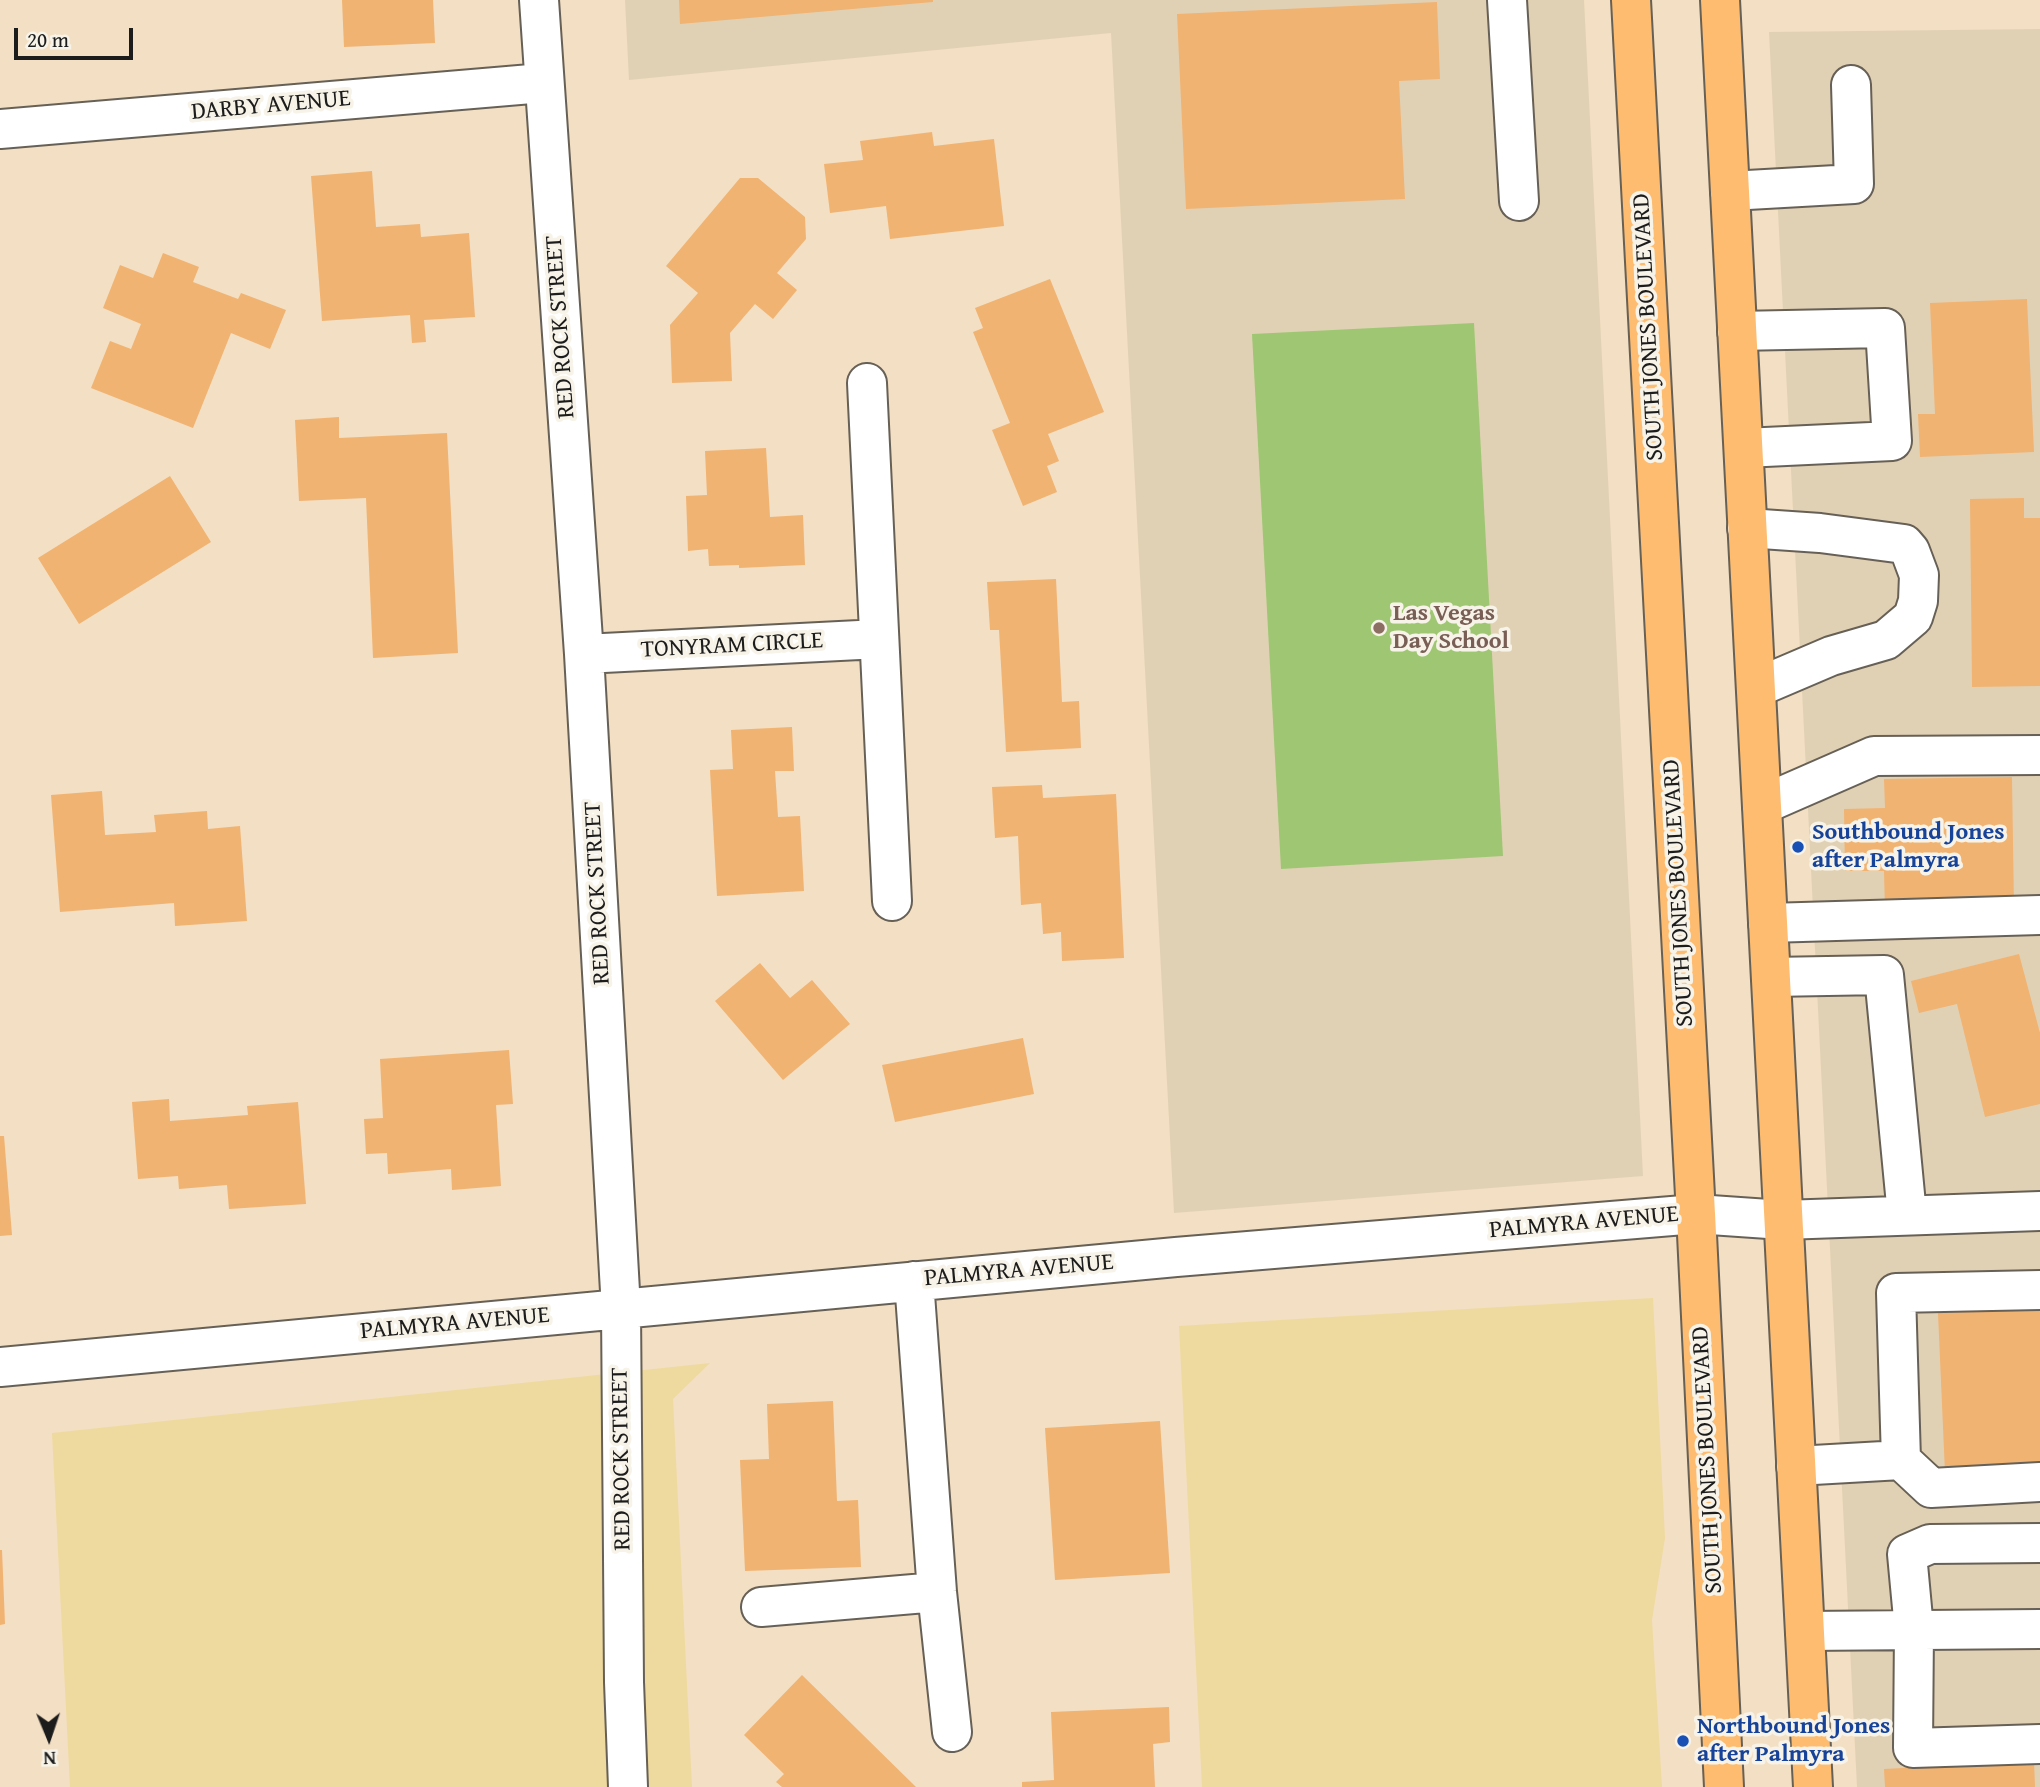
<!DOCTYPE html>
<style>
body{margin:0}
#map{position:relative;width:2040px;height:1787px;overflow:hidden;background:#f3dfc3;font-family:"Gentium Book Plus",serif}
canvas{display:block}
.north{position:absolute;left:14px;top:1703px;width:70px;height:70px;-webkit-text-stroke:5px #f7f3e8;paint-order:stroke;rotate:178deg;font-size:19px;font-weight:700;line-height:28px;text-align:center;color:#1c1c1c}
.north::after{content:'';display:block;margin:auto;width:24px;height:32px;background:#1c1c1c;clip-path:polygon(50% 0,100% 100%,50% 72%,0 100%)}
.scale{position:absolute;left:14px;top:28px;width:119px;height:32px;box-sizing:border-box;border:4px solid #1c1c1c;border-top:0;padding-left:9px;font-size:21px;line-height:24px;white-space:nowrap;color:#1c1c1c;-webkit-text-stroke:5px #f7f3e8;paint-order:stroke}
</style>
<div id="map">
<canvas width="2040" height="1787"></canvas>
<div class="north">N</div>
<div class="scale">20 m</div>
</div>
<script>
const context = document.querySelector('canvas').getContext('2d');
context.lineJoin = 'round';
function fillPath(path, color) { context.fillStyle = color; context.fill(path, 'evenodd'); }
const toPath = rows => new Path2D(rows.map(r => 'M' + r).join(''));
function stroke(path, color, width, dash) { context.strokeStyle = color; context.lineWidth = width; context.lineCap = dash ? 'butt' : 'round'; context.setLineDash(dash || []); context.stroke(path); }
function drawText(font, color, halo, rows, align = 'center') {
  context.font = font + ' "Gentium Book Plus",serif'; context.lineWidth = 7; context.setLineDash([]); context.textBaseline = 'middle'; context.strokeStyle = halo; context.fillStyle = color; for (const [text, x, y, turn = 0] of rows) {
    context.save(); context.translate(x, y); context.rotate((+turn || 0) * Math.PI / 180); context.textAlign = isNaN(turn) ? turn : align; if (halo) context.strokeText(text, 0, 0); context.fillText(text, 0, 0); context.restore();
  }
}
const built = toPath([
 [625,0,1584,0,1643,1176,1174,1213,1111,33,629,80],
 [2040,29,2040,1787,1857,1787,1769,32]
]);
const green = toPath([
 [1474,323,1503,856,1281,869,1252,334]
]);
const sand = toPath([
 [1653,1298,1665,1538,1652,1620,1662,1787,1202,1787,1179,1326],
 [710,1363,673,1399,692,1787,70,1787,52,1433]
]);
const building = toPath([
 [342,0,433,0,435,43,344,47],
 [679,0,933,0,933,2,680,24],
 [1437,2,1440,79,1399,81,1405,199,1186,209,1177,14],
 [932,132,934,146,994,139,1004,226,890,239,886,206,830,213,824,164,863,160,860,141],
 [372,171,376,227,420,224,421,237,469,233,475,317,424,320,426,342,412,343,410,315,322,321,311,176],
 [740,178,758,178,805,217,806,239,777,273,797,290,773,319,755,304,730,333,732,381,672,383,670,325,698,293,666,266],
 [163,253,199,267,193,282,238,299,241,293,286,310,270,349,231,333,193,428,91,388,110,341,131,349,141,324,103,308,120,265,153,278],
 [1050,279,1104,412,1048,434,1059,461,1047,466,1057,492,1023,506,992,430,1010,423,973,332,983,328,975,308],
 [2027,299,2034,452,1920,457,1918,414,1935,414,1930,303],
 [339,417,339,438,447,433,458,653,373,658,366,498,299,501,295,420],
 [766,448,770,517,803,515,805,565,739,568,739,565,709,566,708,549,688,551,686,496,707,495,705,451],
 [170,476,211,542,79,624,38,558],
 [2024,498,2024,518,2040,518,2040,686,1972,687,1970,499],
 [1056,579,1062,702,1079,701,1081,748,1006,752,999,630,990,630,987,582],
 [792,727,794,771,775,771,778,817,800,816,804,891,717,896,710,770,733,769,731,730],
 [2012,777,2014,908,1885,911,1884,871,1845,871,1844,809,1885,808,1884,779],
 [1042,785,1043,798,1116,794,1124,958,1062,961,1061,932,1043,934,1041,903,1021,905,1018,836,995,838,992,787],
 [102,791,105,835,156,832,154,815,207,811,208,829,240,826,247,921,175,926,174,903,60,912,51,795],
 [2019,954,2040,1033,2040,1104,1985,1117,1957,1004,1919,1013,1911,981],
 [760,963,790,998,812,980,850,1024,783,1080,715,1001],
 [1023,1038,1034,1094,895,1122,882,1065],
 [509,1050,513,1104,496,1105,501,1186,452,1190,451,1169,388,1174,387,1153,366,1154,364,1119,383,1118,380,1059],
 [169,1099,170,1121,248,1115,247,1106,298,1102,306,1204,229,1209,227,1185,179,1189,178,1176,138,1179,132,1102],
 [0,1136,4,1136,12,1235,0,1236],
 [2040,1308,2040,1469,1945,1473,1938,1313],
 [833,1401,837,1501,858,1500,861,1567,745,1571,740,1460,769,1459,767,1404],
 [1160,1421,1170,1573,1055,1580,1045,1428],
 [0,1550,2,1550,5,1624,0,1625],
 [802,1675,916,1787,782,1787,776,1782,784,1774,744,1735],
 [1169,1707,1170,1742,1153,1744,1155,1787,1022,1787,1022,1782,1054,1780,1051,1712],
 [2034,1761,2035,1787,1885,1787,1884,1769]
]);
const minor = toPath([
 [539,0,584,654,621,1309,624,1682,628,1787],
 [1507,0,1519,201],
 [0,129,543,83],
 [1730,191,1854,184,1851,85],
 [1737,331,1885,328,1892,441,1744,448],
 [867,383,892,901],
 [1747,528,1820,533,1904,544,1910,551,1919,575,1918,601,1913,617,1886,640,1831,656,1756,688],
 [584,654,879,639],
 [1762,805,1874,756,2040,755],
 [1768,923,2040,915],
 [1771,977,1884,975,1907,1215],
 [914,1281,937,1592,952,1732],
 [0,1367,1176,1257,1696,1214,1783,1220,2040,1211],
 [1901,1460,1896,1293,2040,1290],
 [1796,1466,1901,1460,1931,1488,2040,1482],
 [2040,1543,1930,1544,1907,1554,1914,1629,1913,1748,2040,1744],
 [761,1607,937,1592],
 [1805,1631,2040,1629]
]);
const major = toPath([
 [1631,0,1696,1214,1724,1787],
 [1720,0,1813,1787]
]);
const markers = [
 [1379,628,7,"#8d6e63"],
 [1798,847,7,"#1a4fb4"],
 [1683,1741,7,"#1a4fb4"]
];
const streetNames = [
 ["DARBY AVENUE",271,106,-5],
 ["RED ROCK STREET",561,327,-94],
 ["SOUTH JONES BOULEVARD",1649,327,-93],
 ["TONYRAM CIRCLE",732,646,-3],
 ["RED ROCK STREET",598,893,-93],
 ["SOUTH JONES BOULEVARD",1679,893,-93],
 ["PALMYRA AVENUE",1584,1223,-5],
 ["PALMYRA AVENUE",1019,1271,-5],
 ["PALMYRA AVENUE",455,1324,-5],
 ["RED ROCK STREET",622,1459,-91],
 ["SOUTH JONES BOULEVARD",1708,1460,-93]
];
const educationNames = [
 ["Las Vegas",1393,614],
 ["Day School",1393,642]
];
const transitNames = [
 ["Southbound Jones",1812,833],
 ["after Palmyra",1812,861],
 ["Northbound Jones",1697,1727],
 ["after Palmyra",1697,1755]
];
fillPath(built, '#e1d1b4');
fillPath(green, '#9fc773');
fillPath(sand, '#eeda9e');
fillPath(building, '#f0b372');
stroke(minor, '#676056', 42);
stroke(major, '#676056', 42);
stroke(minor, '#fff', 38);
stroke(major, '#fdbc70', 38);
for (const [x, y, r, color] of markers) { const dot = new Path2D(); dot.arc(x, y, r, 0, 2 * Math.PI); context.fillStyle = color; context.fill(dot); stroke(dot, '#f7f3e8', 2.5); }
drawText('24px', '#1c1c1c', '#f7f3e8', streetNames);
drawText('bold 24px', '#785e54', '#f7f3e8', educationNames, 'left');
drawText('bold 24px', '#164399', '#f7f3e8', transitNames, 'left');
</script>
